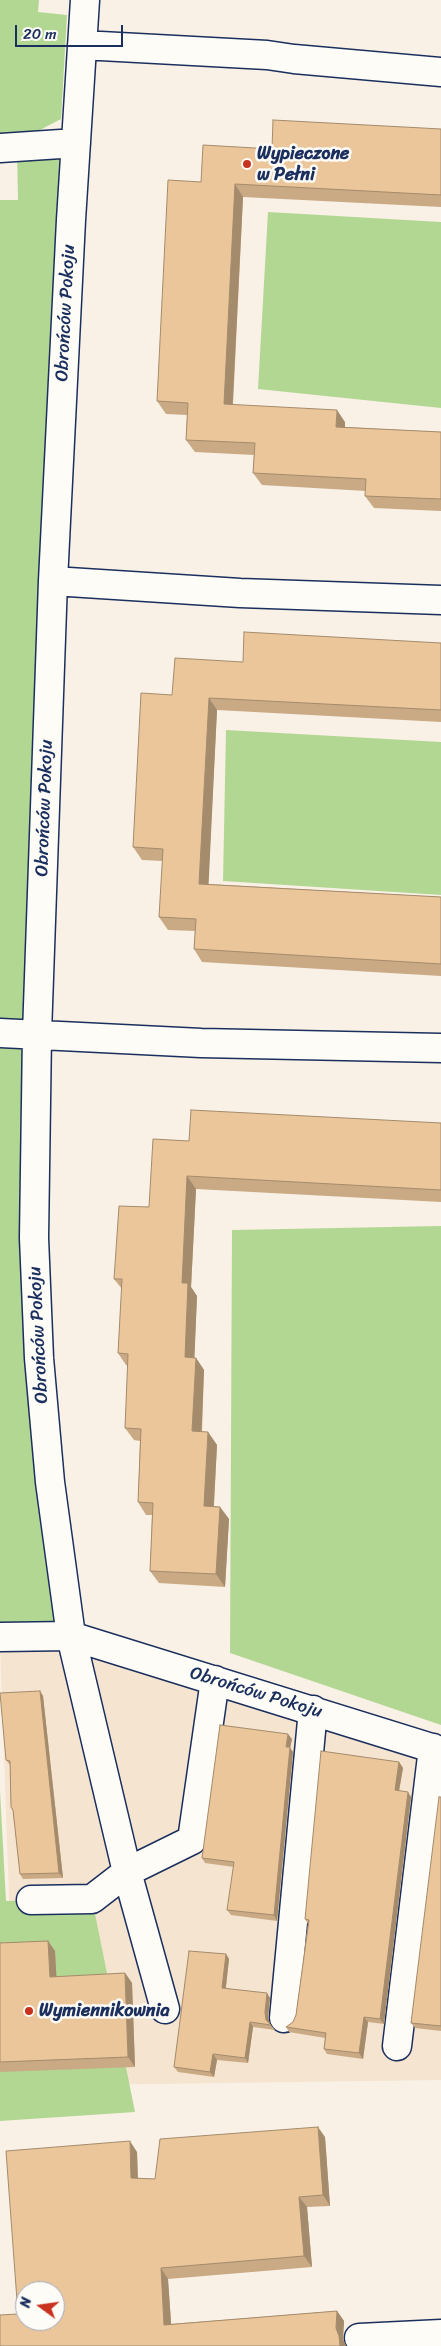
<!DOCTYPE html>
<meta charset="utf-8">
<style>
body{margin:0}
#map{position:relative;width:441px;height:2346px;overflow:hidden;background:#f9f1e5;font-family:Sriracha,sans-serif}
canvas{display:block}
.north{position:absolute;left:15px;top:2281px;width:50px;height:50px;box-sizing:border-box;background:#fdfcf7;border:1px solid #a3aaba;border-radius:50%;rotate:284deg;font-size:14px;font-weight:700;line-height:20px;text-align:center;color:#1b2f5e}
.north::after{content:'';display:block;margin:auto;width:18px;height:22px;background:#c8321e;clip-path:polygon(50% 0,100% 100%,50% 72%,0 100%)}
.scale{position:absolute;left:15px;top:25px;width:108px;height:22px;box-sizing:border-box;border:2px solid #1b2f5e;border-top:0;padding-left:6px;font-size:15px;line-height:18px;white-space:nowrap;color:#1b2f5e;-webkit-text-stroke:4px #fdfcf7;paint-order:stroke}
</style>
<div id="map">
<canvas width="441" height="2346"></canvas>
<div class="north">N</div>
<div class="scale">20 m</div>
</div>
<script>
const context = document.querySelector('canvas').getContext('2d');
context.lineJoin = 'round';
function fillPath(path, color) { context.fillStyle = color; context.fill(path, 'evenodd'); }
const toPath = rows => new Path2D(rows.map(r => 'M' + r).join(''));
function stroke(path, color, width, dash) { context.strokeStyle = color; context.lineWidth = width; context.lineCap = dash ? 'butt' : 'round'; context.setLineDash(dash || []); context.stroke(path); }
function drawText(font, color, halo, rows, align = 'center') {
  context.font = font + ' Sriracha,sans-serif'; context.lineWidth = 5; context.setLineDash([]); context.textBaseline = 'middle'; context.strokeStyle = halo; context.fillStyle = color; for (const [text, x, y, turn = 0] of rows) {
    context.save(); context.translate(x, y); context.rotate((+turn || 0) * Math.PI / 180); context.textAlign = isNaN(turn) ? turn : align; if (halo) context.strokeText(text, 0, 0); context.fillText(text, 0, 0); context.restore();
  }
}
const built = toPath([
 [62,1642,441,1758,441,2080,82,2085,10,1925,0,1645]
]);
const green = toPath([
 [0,0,39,0,38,12,67,15,61,119,36,132,0,133],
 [76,143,34,1238,71,1636,0,1637,0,200,18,200,17,148],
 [268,212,441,222,441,408,258,389],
 [226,730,441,742,441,895,223,881],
 [441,1226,441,1725,230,1653,232,1230],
 [0,1791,6,1901,92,1899,135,2112,0,2121]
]);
const minor = toPath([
 [85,0,71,220,53,581,37,1034,34,1238,39,1358,50,1482,71,1636,127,1872,165,2009],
 [82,45,267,55,294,59,441,72],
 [0,148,76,143],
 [53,581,240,593,441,600],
 [0,1033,201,1043,441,1048],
 [0,1637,71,1636,441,1751],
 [31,1900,92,1899,127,1872,192,1840,215,1680],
 [284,2018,313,1710],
 [397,2046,433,1748],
 [359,2338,441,2334]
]);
const wall = toPath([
 [441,129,441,207,243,197,233,405,345,422,345,427,441,432,441,511,374,508,365,496,366,491,262,485,253,473,254,455,195,452,186,440,187,415,166,414,157,401,201,182,272,149],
 [441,643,441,722,217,710,208,884,441,897,441,976,202,962,194,949,195,931,168,930,159,917,163,861,142,860,133,847,172,695,243,662],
 [441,1123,441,1202,196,1189,191,1287,197,1296,194,1358,196,1358,204,1370,202,1432,208,1432,217,1445,214,1506,220,1507,229,1519,225,1587,159,1583,150,1571,152,1515,146,1515,138,1502,140,1441,134,1440,125,1428,128,1366,126,1365,118,1353,122,1289,114,1279,149,1207,189,1141],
 [40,1691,43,1696,63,1878,23,1879,20,1874,13,1811,11,1807,10,1765,6,1760],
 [292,1739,290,1748,293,1752,277,1921,231,1915,227,1910,234,1867,205,1863,202,1858],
 [399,1762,403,1768,399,1791,411,1797,384,2024,368,2022,363,2059,327,2054,324,2049,325,2038,289,2032,286,2027,293,2022,296,2015,308,1924,305,1919],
 [441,1797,441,2031,415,2028,411,2023],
 [48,1941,55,1951,56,1977,125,1973,132,1983,135,2067,0,2072,0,1943],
 [226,1954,229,1959,226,1988,270,1998,268,2017,270,2024,275,2030,253,2027,248,2063,217,2060,214,2077,178,2072,174,2067],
 [325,2137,330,2206,307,2207,312,2267,168,2279,171,2324,337,2311,344,2321,343,2339,346,2346,0,2346,18,2314,137,2152,138,2178,155,2179]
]);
const shadedWall = toPath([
 [235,184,243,197,232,416,224,404],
 [337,410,345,422,345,439,336,427],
 [209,698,217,710,208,896,199,884],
 [187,1176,196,1189,191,1287,197,1296,194,1369,185,1357,182,1283],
 [196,1358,204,1370,201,1444,192,1431],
 [208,1432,217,1445,213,1518,204,1506],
 [220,1507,229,1519,225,1587,216,1574],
 [40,1691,43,1696,63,1878,59,1873],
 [288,1734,292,1739,290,1748,293,1752,277,1921,274,1915,286,1747],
 [399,1762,403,1768,398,1796,395,1790],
 [408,1792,411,1797,384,2024,380,2019],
 [48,1941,55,1951,57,1987,50,1977],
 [226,1954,229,1959,225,1993,222,1988],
 [125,1973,132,1983,135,2067,128,2057],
 [267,1993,270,1998,268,2017,270,2025,266,2020,265,2012],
 [364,2017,368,2022,363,2059,359,2053],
 [250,2022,253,2027,248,2063,245,2058],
 [213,2054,217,2060,214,2077,210,2072],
 [318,2127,325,2137,330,2206,323,2195],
 [130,2141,137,2152,138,2189,131,2178],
 [299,2197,307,2207,312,2267,304,2256],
 [161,2268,168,2279,172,2336,164,2325],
 [337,2311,344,2321,343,2339,346,2346,340,2346,336,2328]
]);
const building = toPath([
 [273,120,441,129,441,195,235,184,224,404,337,410,336,427,441,432,441,499,365,496,366,479,253,473,255,443,186,440,188,403,157,401,168,180,201,182,203,145,272,149,273,120],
 [244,632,441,643,441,710,209,698,199,884,441,897,441,964,194,949,196,919,159,917,163,849,133,847,141,693,172,695,175,658,243,662,244,632],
 [191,1110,441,1123,441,1190,187,1176,182,1283,188,1283,185,1357,196,1358,192,1431,208,1432,204,1506,220,1507,216,1574,150,1571,153,1503,138,1502,141,1429,125,1428,128,1354,118,1353,122,1279,114,1279,119,1206,149,1207,153,1139,189,1141,191,1110],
 [40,1691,59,1873,20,1874,13,1810,11,1807,10,1761,6,1760,0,1693,40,1691],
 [220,1725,288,1734,286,1747,290,1747,274,1915,227,1910,234,1862,202,1858,220,1725],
 [321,1751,399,1762,395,1790,408,1792,380,2019,364,2017,359,2053,324,2049,326,2033,286,2027,293,2022,296,2015,309,1920,305,1919,321,1751],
 [439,1797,441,1797,441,2026,411,2023,439,1797],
 [48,1941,50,1977,125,1973,128,2057,0,2062,0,1943,48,1941],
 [189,1951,226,1954,222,1988,267,1993,265,2012,266,2020,271,2025,250,2022,245,2058,213,2054,210,2072,174,2067,189,1951],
 [318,2127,323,2195,299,2197,304,2256,161,2268,164,2325,337,2311,336,2328,339,2336,340,2346,0,2346,0,2315,18,2314,6,2151,130,2141,131,2178,155,2179,160,2139,318,2127],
 [25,2291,55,2291,55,2321,25,2321,25,2291]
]);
const markers = [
 [247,164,5,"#c8321e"],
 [29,2011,5,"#c8321e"]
];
const poiNames = [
 ["Wypieczone",257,154],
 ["w Pełni",257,175],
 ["Wymiennikownia",39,2011]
];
const streetNames = [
 ["Obrońców Pokoju",66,313,-87],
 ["Obrońców Pokoju",45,808,-88],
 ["Obrońców Pokoju",39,1335,-93],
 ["Obrońców Pokoju",256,1693,17]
];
fillPath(built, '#f5e4cf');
fillPath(green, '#b2d793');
stroke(minor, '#1b2f5e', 31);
stroke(minor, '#fdfcf7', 28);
fillPath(wall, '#caaa85');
fillPath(shadedWall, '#a48b6c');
fillPath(building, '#ebc69b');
stroke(building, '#a48b6c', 1);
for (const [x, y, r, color] of markers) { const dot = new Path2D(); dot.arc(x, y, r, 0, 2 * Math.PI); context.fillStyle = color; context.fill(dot); stroke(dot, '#fdfcf7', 2); }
drawText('bold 18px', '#1b2f5e', '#fdfcf7', poiNames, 'left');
drawText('18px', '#1b2f5e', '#fdfcf7', streetNames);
</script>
